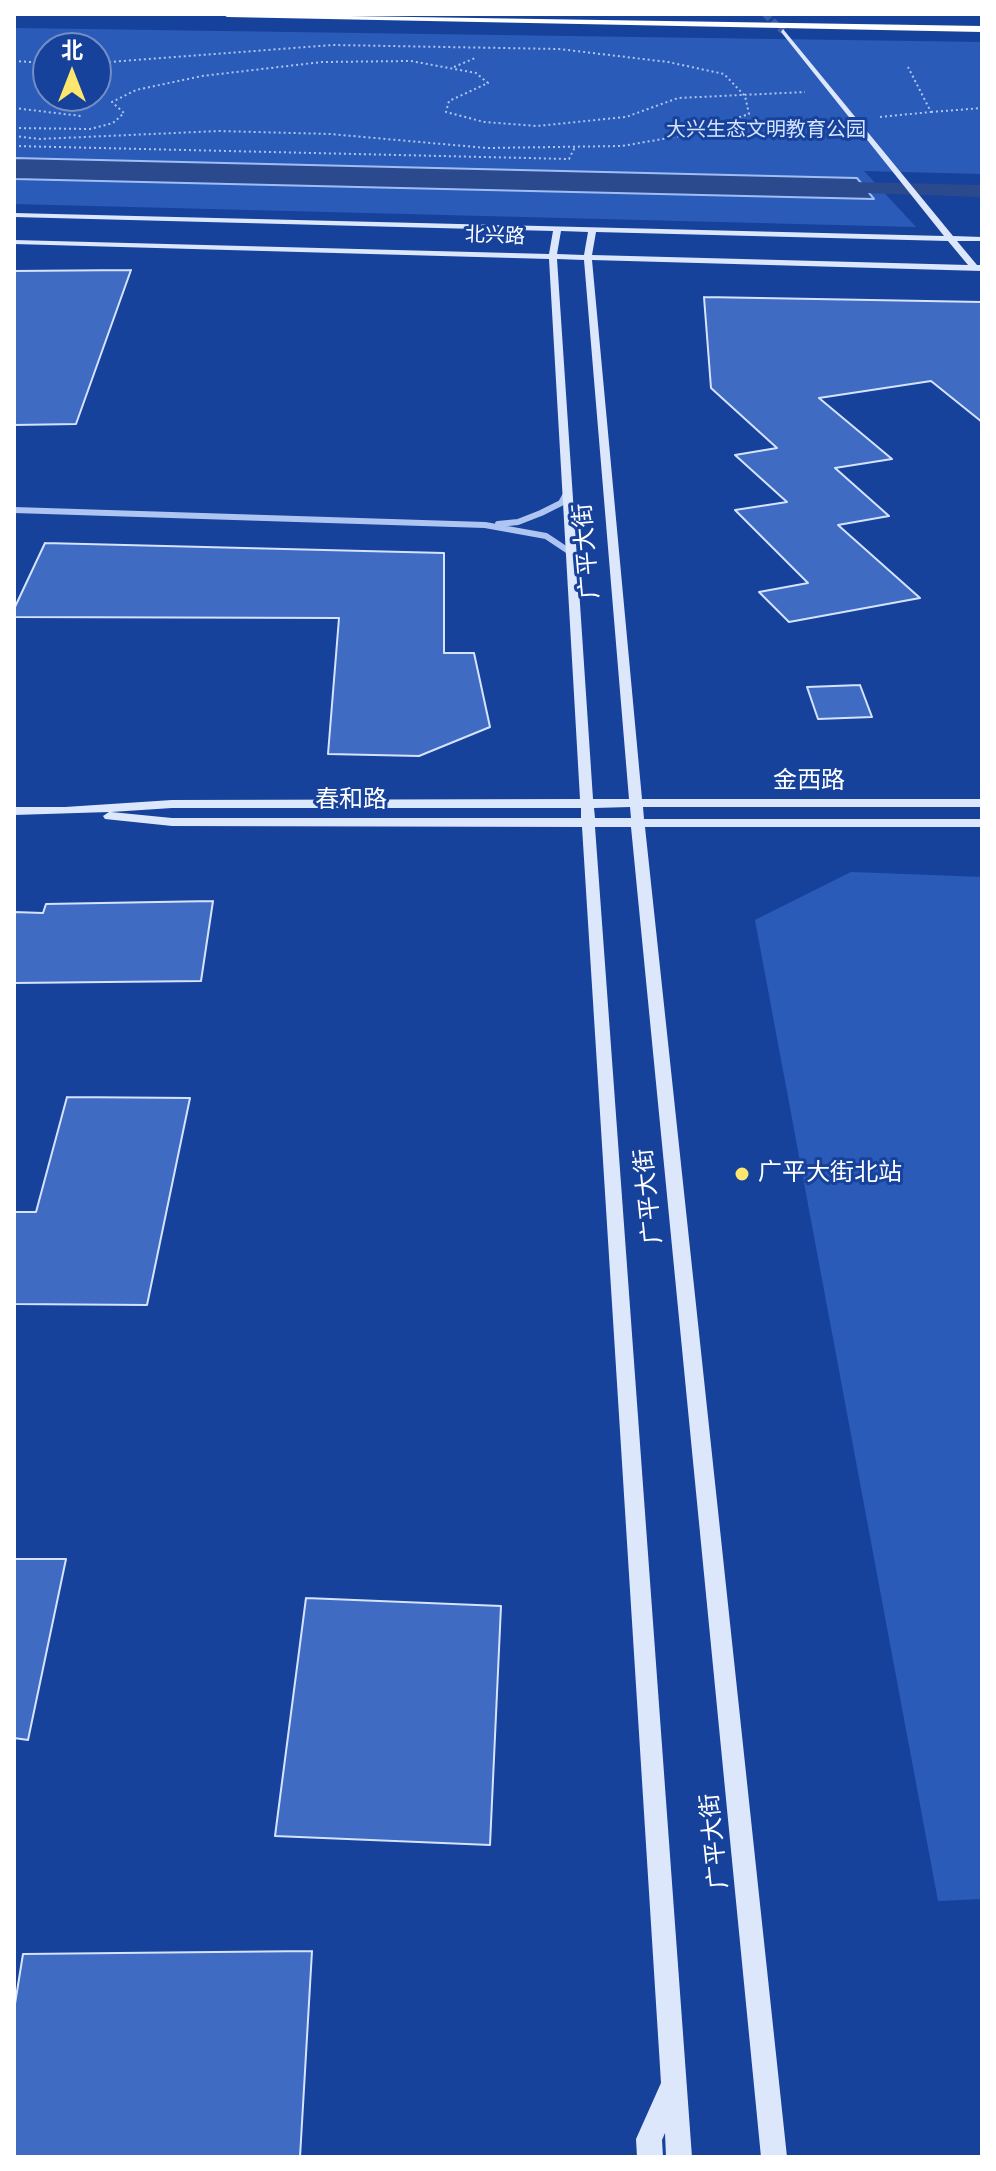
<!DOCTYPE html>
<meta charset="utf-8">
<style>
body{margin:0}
#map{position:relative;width:996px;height:2171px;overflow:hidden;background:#17429c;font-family:"Titillium Web","Noto Sans SC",sans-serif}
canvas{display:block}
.frame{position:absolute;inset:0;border:16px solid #fff;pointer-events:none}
.north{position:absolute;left:32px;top:32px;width:80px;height:80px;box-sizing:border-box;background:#17429c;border:2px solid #748ec4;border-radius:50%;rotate:0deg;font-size:22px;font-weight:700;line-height:32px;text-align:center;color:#fff}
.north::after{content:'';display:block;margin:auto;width:28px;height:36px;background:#ffe66f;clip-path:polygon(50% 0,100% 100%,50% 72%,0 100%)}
</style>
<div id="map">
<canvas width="996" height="2171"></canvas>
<div class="frame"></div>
<div class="north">北</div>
</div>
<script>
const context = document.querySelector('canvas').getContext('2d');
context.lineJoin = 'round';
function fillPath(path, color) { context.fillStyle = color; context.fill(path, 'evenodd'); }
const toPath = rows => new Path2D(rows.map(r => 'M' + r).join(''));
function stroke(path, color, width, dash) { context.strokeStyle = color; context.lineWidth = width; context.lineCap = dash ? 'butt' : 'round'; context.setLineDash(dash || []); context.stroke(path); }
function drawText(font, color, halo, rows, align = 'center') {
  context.font = font + ' "Titillium Web","Noto Sans SC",sans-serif'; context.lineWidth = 6; context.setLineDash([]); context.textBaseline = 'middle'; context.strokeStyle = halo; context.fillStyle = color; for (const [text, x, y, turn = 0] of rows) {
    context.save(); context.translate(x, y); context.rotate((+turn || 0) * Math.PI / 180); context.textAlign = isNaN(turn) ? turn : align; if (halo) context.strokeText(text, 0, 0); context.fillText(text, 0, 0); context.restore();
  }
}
const green = toPath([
 [14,28,982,42,982,174,864,171,916,227,14,204],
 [48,48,96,48,96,96,48,96],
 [851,872,982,877,982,1899,938,1901,755,920]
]);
const water = toPath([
 [14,158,857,178,874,199,14,179,14,158]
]);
const canal = toPath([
 [810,181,982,185,982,197,803,191,800,187,803,183,810,181]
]);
const building = toPath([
 [131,270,76,424,14,425,14,271,131,270],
 [704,297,982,302,982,422,931,381,819,398,892,459,835,468,889,516,838,525,920,598,789,622,759,592,808,583,735,510,787,502,735,455,777,448,711,388,704,297],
 [45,543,444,553,444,653,474,653,490,727,419,756,328,754,339,618,14,617,14,609,45,543],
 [860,685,872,717,818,719,807,687,860,685],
 [213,901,201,981,14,983,14,912,43,913,46,904,213,901],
 [67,1097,190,1098,147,1305,14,1304,14,1212,36,1212,67,1097],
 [14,1559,66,1559,28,1740,14,1738,14,1559],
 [306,1598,501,1606,490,1845,275,1836,306,1598],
 [312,1951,300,2157,14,2157,14,2010,23,1954,312,1951]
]);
const secondaryTunnel = toPath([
 [765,14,783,31]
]);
const path = toPath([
 [14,61,48,63],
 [454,67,475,58],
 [14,108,81,116],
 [931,112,982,108],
 [880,117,931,112,908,67],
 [14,128,90,129,113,123,124,113,112,102,136,90,202,76,322,62,411,61,476,73,488,83,449,101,446,112,484,122,537,126,626,117,678,98,805,92],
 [14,136,40,139,219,131,330,134,487,148,622,146,686,135,749,114,745,96,724,74,668,62,559,49,333,45,96,63],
 [14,146,569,159,575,147]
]);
const street = toPath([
 [14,510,485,525,546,536,570,552],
 [498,524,518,522,541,513,561,503,566,494]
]);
const secondary = toPath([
 [783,29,953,236,982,237,982,241,957,241,977,265,982,265,982,271,592,260,642,799,982,799,982,807,643,807,644,819,982,819,982,827,645,827,787,2157,761,2157,631,827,595,827,692,2157,666,2157,665,2133,662,2140,663,2157,637,2157,636,2139,661,2083,582,827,172,826,105,819,103,816,109,812,14,815,14,807,65,807,172,800,580,799,549,259,14,244,14,240,549,254,553,231,14,217,14,213,944,236,781,32,783,29],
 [561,231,588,232,584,255,557,254,561,231],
 [596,232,948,241,968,265,592,255,596,232],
 [557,259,584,260,629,799,593,799,557,259],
 [630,807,631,818,595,818,594,808,630,807],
 [172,808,581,808,581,818,172,818,111,812,172,808]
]);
const highway = toPath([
 [222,14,982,26,982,32,227,17,222,14]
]);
const markers = [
 [742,1174,8,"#ffe66f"]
];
const farParknames = [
 ["大兴生态文明教育公园",766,131]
];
const farStreetnames = [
 ["北兴路",495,237,2]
];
const streetNames = [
 ["广平大街",588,551,-95],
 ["金西路",809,782],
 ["春和路",351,801],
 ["广平大街",650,1196,-96],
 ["广平大街",716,1841,-96]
];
const poiNames = [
 ["广平大街北站",758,1174]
];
fillPath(green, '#2b5bb9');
fillPath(water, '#2a4a8d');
stroke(water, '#a0bef5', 2);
fillPath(canal, '#2a4a8d');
fillPath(building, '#406bc2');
stroke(building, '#d6e3fc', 2);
stroke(secondaryTunnel, '#3a5eab', 7, [7, 3]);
stroke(path, '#aec5f2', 2, [2, 3]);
stroke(street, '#aec5f2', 6);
fillPath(secondary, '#dde7fc');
fillPath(highway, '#fff');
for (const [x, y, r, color] of markers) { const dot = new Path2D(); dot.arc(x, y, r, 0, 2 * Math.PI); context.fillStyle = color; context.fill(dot); stroke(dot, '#17429c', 3); }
drawText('20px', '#d6e3fc', '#17429c', farParknames);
drawText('20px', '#fff', '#17429c', farStreetnames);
drawText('24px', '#fff', '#17429c', streetNames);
drawText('24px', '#fff', '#17429c', poiNames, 'left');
</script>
